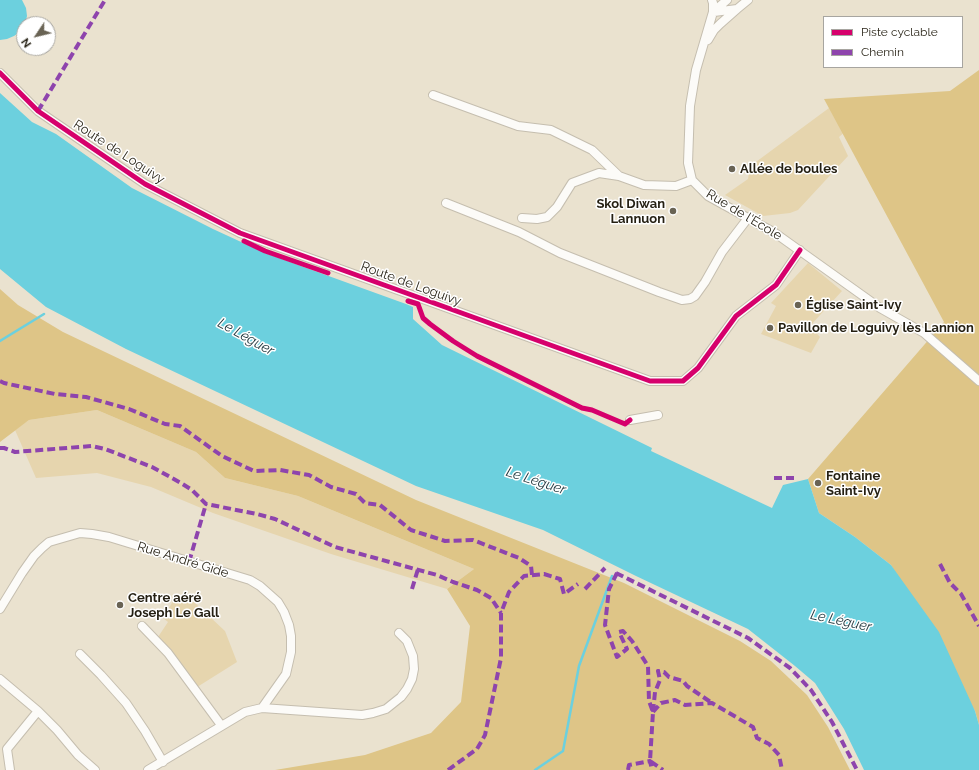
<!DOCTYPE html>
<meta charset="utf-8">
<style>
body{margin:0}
#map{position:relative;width:979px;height:770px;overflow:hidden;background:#eae2cf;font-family:Raleway,sans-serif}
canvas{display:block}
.legend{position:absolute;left:823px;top:16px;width:140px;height:52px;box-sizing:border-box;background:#fff;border:1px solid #a7a5a0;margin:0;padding:5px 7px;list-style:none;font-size:12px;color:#241f12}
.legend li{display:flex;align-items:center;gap:8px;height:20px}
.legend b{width:20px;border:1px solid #a7a5a0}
.north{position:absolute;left:16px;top:16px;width:40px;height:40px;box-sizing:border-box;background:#fff;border:1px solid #a7a5a0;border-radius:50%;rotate:235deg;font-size:11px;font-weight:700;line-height:16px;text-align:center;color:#241f12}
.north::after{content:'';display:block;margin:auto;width:14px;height:18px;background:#696354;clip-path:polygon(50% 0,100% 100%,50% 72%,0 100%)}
</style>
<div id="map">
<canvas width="979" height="770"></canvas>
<ul class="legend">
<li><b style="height:5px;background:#d6006c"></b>Piste cyclable</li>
<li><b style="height:5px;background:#8e44ad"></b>Chemin</li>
</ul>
<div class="north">N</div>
</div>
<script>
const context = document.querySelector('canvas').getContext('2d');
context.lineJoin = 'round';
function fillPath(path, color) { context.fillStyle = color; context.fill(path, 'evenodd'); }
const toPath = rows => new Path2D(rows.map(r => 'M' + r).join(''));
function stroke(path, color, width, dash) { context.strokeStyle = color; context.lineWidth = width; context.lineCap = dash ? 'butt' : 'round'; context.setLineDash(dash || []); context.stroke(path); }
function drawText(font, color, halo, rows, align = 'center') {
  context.font = font + ' Raleway,sans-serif'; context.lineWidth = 3; context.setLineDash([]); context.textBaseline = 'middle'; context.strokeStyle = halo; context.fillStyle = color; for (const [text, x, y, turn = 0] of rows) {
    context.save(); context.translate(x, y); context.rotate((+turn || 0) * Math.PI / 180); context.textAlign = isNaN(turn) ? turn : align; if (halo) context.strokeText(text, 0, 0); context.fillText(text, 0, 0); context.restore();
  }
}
const green = toPath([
 [829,108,855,123,839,137,848,156,798,210,790,213,763,216,725,195,748,179,749,173,745,170],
 [808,263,842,291,810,326,820,337,811,353,761,334,776,306,771,303],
 [97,410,196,452,225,478,298,496,474,569,447,589,331,554,213,513,151,487,97,473,36,478,15,430,29,420],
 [173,601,194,602,225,631,237,662,194,689,156,640,168,622,163,618]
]);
const forest = toPath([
 [979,70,979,725,975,711,891,565,855,537,819,513,808,479,944,322,824,99,950,91],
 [0,289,18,305,63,332,416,500,624,583,740,641,771,661,807,695,828,727,850,770,275,770,365,755,431,733,461,702,470,626,447,589,474,569,298,496,225,478,196,452,97,410,29,420,0,442]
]);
const water = toPath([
 [0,0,22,0,26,8,27,16,25,24,21,31,14,36,7,39,0,40],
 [0,93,32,122,56,134,132,188,213,229,265,253,406,304,413,307,413,319,442,345,652,448,651,451,772,508,783,485,808,479,819,513,855,537,891,565,939,632,975,711,979,725,979,770,864,770,844,729,815,683,795,666,748,629,636,576,543,530,416,486,126,349,46,307,0,269]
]);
const stream = toPath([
 [0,341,44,314],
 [535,770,563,751,579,666,612,576]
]);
const minor = toPath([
 [712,0,713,3,713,12],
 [727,0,713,12,696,70,690,106,688,163,692,180,708,196,775,233,880,308,924,333,979,381],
 [714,12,737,9,748,0],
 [708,40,714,30,720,24,737,9],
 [0,73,38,111,145,184,240,233,650,381,683,381,698,368,736,316,776,285,800,250],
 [433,95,518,126,551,130,592,150,619,176,644,185,676,186,692,180],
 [446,203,519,232,560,253,659,292,682,300,690,299,695,296,705,282,722,252,748,218],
 [522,218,537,219,547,217,557,207,572,183,599,173,619,176],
 [630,420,658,415],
 [0,609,22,573,34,556,42,548,49,542,80,533,92,534,109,537,250,580,260,586,278,602,284,612,289,625,291,636,291,652,286,674,262,708],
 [142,626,168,653,221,725],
 [80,654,101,675,126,703,145,731,163,762],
 [0,679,38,711,57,730,78,755,95,770],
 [10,770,7,749,38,711],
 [148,770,245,712,262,708,362,715,373,713,386,709,401,697,407,689,412,679,414,669,413,656,407,641,399,633]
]);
const quiet = toPath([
 [38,111,105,0],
 [0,381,4,383,55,394,86,397,129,409,165,424,180,426,222,456,254,471,280,470,309,475,331,487,356,494,365,503,380,505,411,530,445,541,473,540,519,558,531,566,532,575],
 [0,448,4,448,15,452,92,446,105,449,152,467,181,483,192,490,206,504,257,514,275,519,335,547,437,575,453,582,477,590,491,598,501,613],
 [774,478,797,478],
 [189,562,206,504],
 [940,564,950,583,961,594,979,626],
 [616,573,748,638,790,668,811,690,832,722,857,770],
 [617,573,609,589,605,625,617,657,627,649,619,632,623,631,632,641,648,666,649,701,653,712,650,761,663,770],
 [412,589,418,569],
 [585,589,605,568],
 [653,712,661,703,675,700,685,705,712,703,753,727,757,738,769,744,779,755,782,770],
 [653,712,655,692,660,680,658,671,664,672,669,677,683,681,687,686,712,703],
 [448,770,477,749,485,735,501,658,501,613,509,592,524,576,544,574,560,579,564,594,578,584],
 [628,770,629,765,650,761,652,770]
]);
const cycleway = toPath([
 [0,73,38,111,145,184,240,233,650,381,683,381,698,368,736,316,776,285,800,250],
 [244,241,265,251,328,273],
 [408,301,418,304,423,318,430,324,453,341,477,356,582,408,592,410,625,424,630,420]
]);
const markers = [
 [732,169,4,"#696354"],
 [673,211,4,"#696354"],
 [798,305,4,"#696354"],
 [770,328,4,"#696354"],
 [818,483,4,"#696354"],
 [120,605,4,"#696354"]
];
const streetNames = [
 ["Route de Loguivy",119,152,33],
 ["Rue de l'École",744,215,31],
 ["Route de Loguivy",411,284,20],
 ["Rue André Gide",183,560,17]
];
const poiNames = [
 ["Allée de boules",740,169],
 ["Skol Diwan",665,204,"right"],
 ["Lannuon",665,219,"right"],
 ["Église Saint-Ivy",806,305],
 ["Pavillon de Loguivy lès Lannion",778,328],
 ["Fontaine",826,476],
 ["Saint-Ivy",826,491],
 ["Centre aéré",128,598],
 ["Joseph Le Gall",128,613]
];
const waterNames = [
 ["Le Léguer",246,337,29],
 ["Le Léguer",536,481,18],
 ["Le Léguer",841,621,12]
];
fillPath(green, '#e6d5ae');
fillPath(forest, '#dec587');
fillPath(water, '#6cd0de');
stroke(stream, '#6cd0de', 2.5);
stroke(minor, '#c5beaf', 10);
stroke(minor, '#fcfbf8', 8);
stroke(quiet, '#8e44ad', 4, [8, 4]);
stroke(cycleway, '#d6006c', 5);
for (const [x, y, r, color] of markers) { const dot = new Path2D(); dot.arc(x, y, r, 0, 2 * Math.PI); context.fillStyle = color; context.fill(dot); stroke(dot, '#fff', 1.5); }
drawText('13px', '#241f12', '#fff', streetNames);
drawText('bold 13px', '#241f12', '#fff', poiNames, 'left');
drawText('italic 14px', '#1d343a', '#fff', waterNames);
</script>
